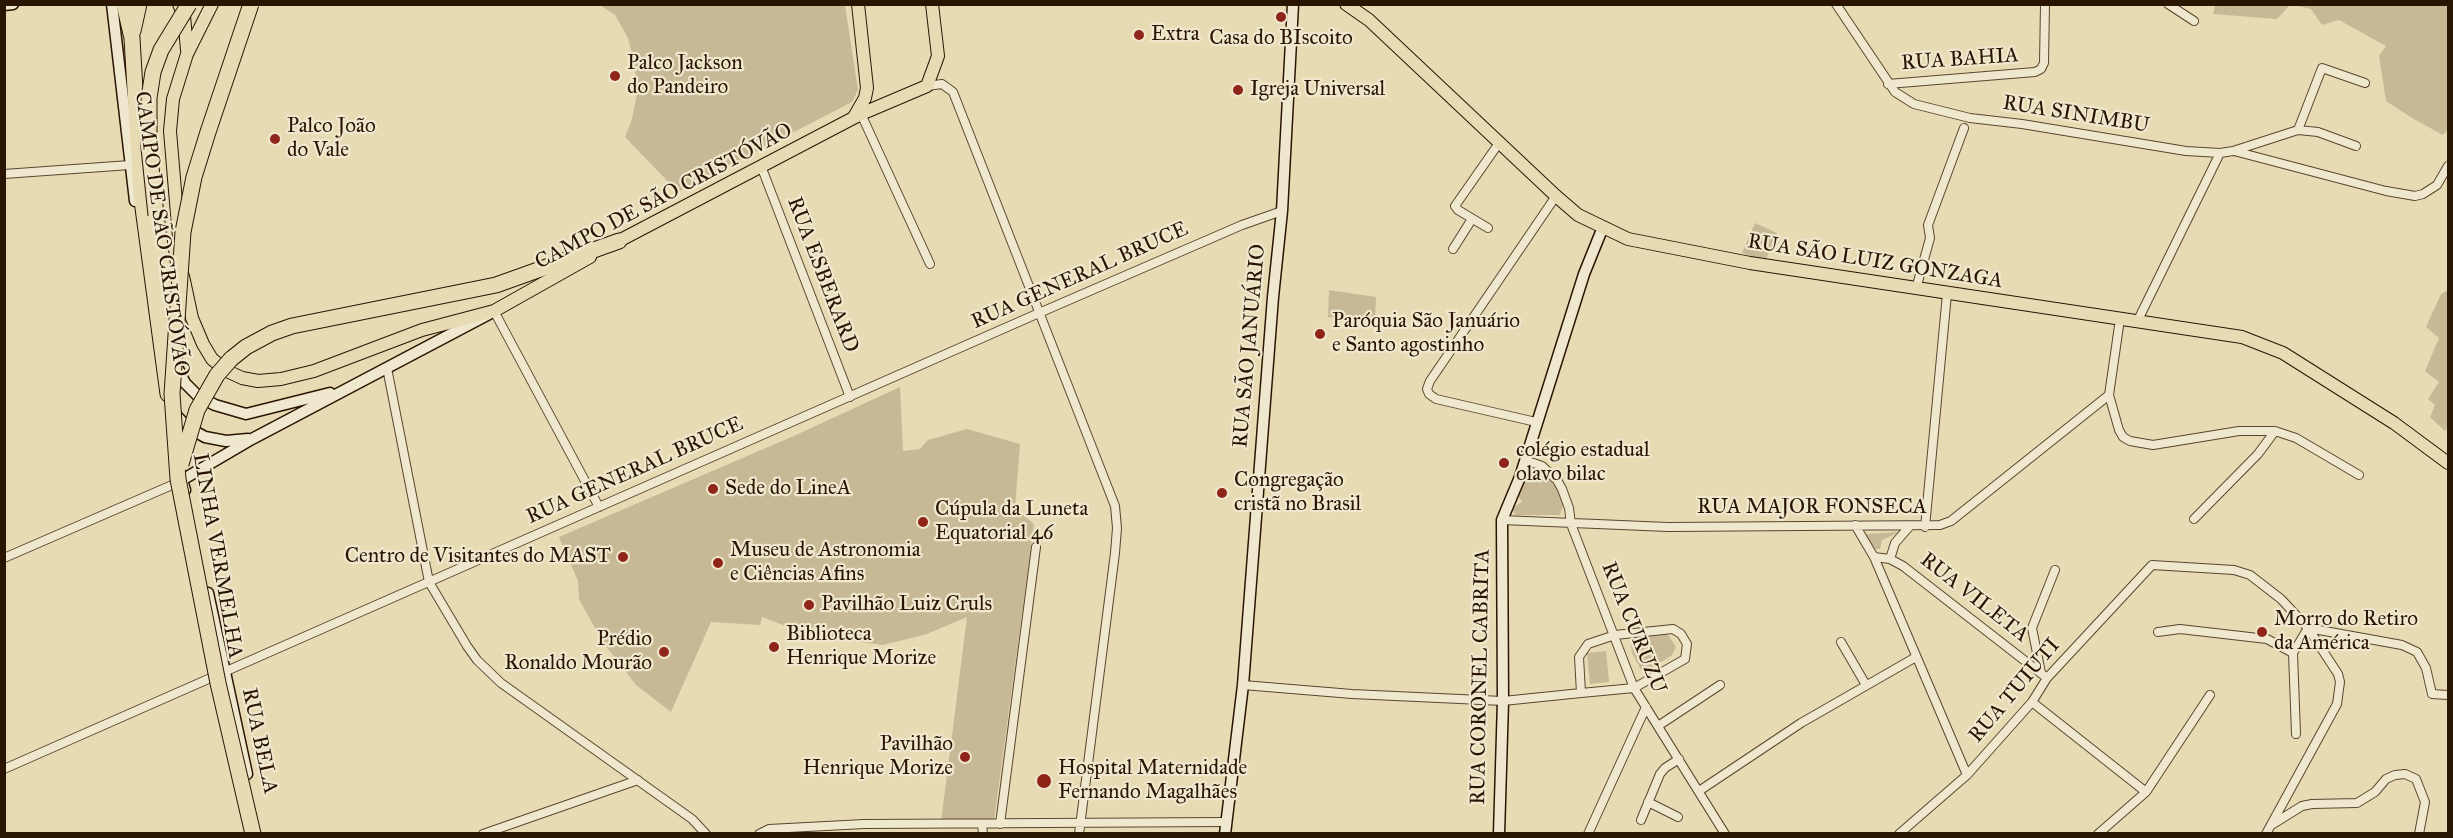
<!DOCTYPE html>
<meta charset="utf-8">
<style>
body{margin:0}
#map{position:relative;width:2453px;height:838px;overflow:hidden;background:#e7dbb4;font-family:"IM FELL Great Primer",serif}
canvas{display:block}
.frame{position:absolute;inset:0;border:6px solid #2a1502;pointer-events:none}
</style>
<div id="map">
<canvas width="2453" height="838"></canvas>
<div class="frame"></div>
</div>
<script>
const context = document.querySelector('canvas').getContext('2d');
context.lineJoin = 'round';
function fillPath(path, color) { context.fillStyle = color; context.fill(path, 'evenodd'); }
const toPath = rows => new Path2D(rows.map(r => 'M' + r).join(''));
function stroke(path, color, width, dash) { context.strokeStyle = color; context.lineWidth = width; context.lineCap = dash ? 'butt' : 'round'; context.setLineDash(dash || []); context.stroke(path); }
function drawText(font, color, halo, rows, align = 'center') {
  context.font = font + ' "IM FELL Great Primer",serif'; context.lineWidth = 4.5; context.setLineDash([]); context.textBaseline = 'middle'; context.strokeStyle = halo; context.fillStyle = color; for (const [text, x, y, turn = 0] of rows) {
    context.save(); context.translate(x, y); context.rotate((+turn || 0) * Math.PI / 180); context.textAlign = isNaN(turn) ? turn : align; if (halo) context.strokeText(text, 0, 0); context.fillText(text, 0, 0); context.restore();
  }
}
const green = toPath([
 [600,5,845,5,858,90,852,102,678,192,625,137,632,119,637,94,635,66,628,38,615,15],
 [2215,5,2215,4,2290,5,2277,19,2213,14],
 [2294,5,2448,5,2448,129,2443,135,2412,118,2386,101,2379,56,2386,46,2339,20,2322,25,2311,9],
 [1755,223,1777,233,1765,262,1742,253],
 [1329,290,1376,297,1375,321,1328,317],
 [2448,290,2448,427,2445,431,2430,417,2435,405,2428,399,2439,382,2425,371,2439,338,2426,327,2441,294],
 [900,387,903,451,920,449,928,440,967,429,1020,444,1015,508,1034,524,994,821,941,822,967,617,927,634,883,645,809,635,762,617,760,625,711,622,671,712,636,685,602,641,579,599,578,581,559,537,796,435],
 [1531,466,1548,476,1557,488,1564,503,1560,515,1515,515,1512,508,1522,502,1517,494,1526,470],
 [1900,532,1882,540,1880,549,1871,549,1863,534],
 [1662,633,1669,636,1676,647,1672,655,1646,672,1641,670,1632,653,1631,645,1634,640],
 [1606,651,1609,682,1590,684,1587,653]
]);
const street = toPath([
 [1836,4,1895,92,1914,104,1970,118,2022,124,2186,151,2220,153,2233,151,2298,130,2318,132,2356,146],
 [2168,4,2194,21],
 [1888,84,2035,72,2041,69,2044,63,2045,4],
 [927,86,942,84,953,92,1115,506,1117,528,1115,553,1079,834],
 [861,114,930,264],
 [2298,130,2322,68,2365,83],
 [2234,151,2386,191,2415,196,2423,194,2437,185,2448,166],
 [761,166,850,397],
 [4,174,130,165],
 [1488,228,1458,210,1455,206,1499,143],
 [1453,249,1472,219],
 [1916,289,1930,238,1928,225,1964,128],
 [494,311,599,507],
 [2137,322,2220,153],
 [387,368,429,582,467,646,477,660,501,683,692,819,706,834],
 [2109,395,2119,430,2123,437,2130,441,2153,445,2239,431,2275,431,2296,438,2359,475],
 [1536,422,1436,399,1429,394,1427,389,1430,381,1556,196],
 [1525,460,1542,466,1557,480,1562,489,1569,508,1571,524,1634,688,1725,834],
 [2194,519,2258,454,2275,431],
 [1502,520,1668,527,1940,525,1951,521,2109,395,2120,319],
 [1855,525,1874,557,1967,775],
 [1925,527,1947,294],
 [1874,557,1890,559,1903,566,2047,678],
 [4,558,179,482],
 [1890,559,1895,543,1909,527],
 [2158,632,2180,629,2267,639,2293,653,2308,628,2402,645,2417,652,2426,668,2432,694,2448,695],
 [1841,642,1866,685],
 [2293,653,2296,734],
 [2041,673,2032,628,2055,570],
 [1243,685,1352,694,1503,701,1581,693,1634,688,1685,659,1687,644,1681,634,1673,629,1615,635,1588,644,1579,657,1581,693],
 [2032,702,2146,792],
 [1658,726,1720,685],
 [4,769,1039,313,1242,225,1282,211],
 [1699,791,1801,723,1916,657],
 [1648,802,1678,817],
 [1641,820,1660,774,1665,768,1679,759],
 [982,824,983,834],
 [1000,824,1036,547],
 [2273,824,2302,806,2312,804,2357,803,2375,792,2386,779,2395,775,2405,774,2416,779,2425,802,2419,834],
 [483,834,638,780],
 [759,834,769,829,864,824,1226,822],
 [1588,834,1646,707],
 [1899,834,1967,775,2032,702,2047,678,2152,565,2234,570,2250,575,2281,599,2308,628,2338,674,2340,682,2337,704,2266,834],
 [2098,834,2146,792,2210,695]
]);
const secondary = toPath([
 [112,4,135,201],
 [4,5,13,4],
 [176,365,185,383,198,396,215,405,246,414,330,393],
 [174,413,187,427,205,437,226,441,248,439],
 [185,490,182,480,252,439,489,314],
 [208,593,247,774],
 [1225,834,1243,685,1273,297,1282,211,1293,4],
 [1499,834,1503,701,1502,520,1520,477,1584,274,1603,227]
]);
const primary = toPath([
 [179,4,184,16,187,50],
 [1346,4,1369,20,1556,196,1578,215,1628,239,1750,263,2242,337,2283,353,2394,423,2448,463],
 [854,117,865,98,867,88,858,4],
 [179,238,170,131,173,99,187,54,212,4],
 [611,245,861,114,927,86,938,56,932,4],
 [183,276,192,318,203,344,212,359,227,371,242,378,258,381,281,379,314,371,422,330,494,311,590,257]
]);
const highway = toPath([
 [124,4,132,38,141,193,168,394],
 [133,31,139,4],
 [156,215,172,337],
 [231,359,246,347,272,333,292,326,496,285,619,241]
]);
const highwayBridge = toPath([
 [251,4,208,132,194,177,183,232,172,394,178,479,218,683,253,834],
 [156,215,149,148,149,98,153,72,161,50,189,4],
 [181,464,197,410,217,375,231,359]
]);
const markers = [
 [1281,17,6,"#8f2418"],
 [1139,35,6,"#8f2418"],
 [615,76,6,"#8f2418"],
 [1238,90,6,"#8f2418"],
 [275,139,6,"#8f2418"],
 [1320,334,6,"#8f2418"],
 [1504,463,6,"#8f2418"],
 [713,489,6,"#8f2418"],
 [1222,493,6,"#8f2418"],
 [923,522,6,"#8f2418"],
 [623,557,6,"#8f2418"],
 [718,563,6,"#8f2418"],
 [809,605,6,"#8f2418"],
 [2262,632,6,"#8f2418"],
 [774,647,6,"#8f2418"],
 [664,652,6,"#8f2418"],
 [965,757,6,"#8f2418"],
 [1044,781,8,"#8f2418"]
];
const poiNames = [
 ["Extra",1151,35],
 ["Casa do BIscoito",1281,39,"center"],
 ["Palco Jackson",627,64],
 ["do Pandeiro",627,88],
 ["Igreja Universal",1250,90],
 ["Palco João",287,127],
 ["do Vale",287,151],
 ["Paróquia São Januário",1332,322],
 ["e Santo agostinho",1332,346],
 ["colégio estadual",1516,451],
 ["olavo bilac",1516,475],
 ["Congregação",1234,481],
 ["cristã no Brasil",1234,505],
 ["Sede do LineA",725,489],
 ["Cúpula da Luneta",935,510],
 ["Equatorial 46",935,534],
 ["Museu de Astronomia",730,551],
 ["e Ciências Afins",730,575],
 ["Centro de Visitantes do MAST",611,557,"right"],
 ["Pavilhão Luiz Cruls",821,605],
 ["Morro do Retiro",2274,620],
 ["da América",2274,644],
 ["Biblioteca",786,635],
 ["Henrique Morize",786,659],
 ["Prédio",652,640,"right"],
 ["Ronaldo Mourão",652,664,"right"],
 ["Pavilhão",953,745,"right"],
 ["Henrique Morize",953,769,"right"],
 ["Hospital Maternidade",1058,769],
 ["Fernando Magalhães",1058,793]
];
const streetNames = [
 ["RUA BAHIA",1960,60,-4],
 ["RUA SINIMBU",2076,115,9],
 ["CAMPO DE SÃO CRISTÓVÃO",664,197,-28],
 ["CAMPO DE SÃO CRISTÓVÃO",161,234,82],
 ["RUA SÃO LUIZ GONZAGA",1875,262,9],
 ["RUA ESBERARD",822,275,69],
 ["RUA GENERAL BRUCE",1080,276,-24],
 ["RUA SÃO JANUÁRIO",1250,346,-85],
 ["RUA GENERAL BRUCE",635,471,-24],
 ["RUA MAJOR FONSECA",1812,508],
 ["LINHA VERMELHA",217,556,80],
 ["RUA VILETA",1974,598,38],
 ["RUA CURUZU",1633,628,68],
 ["RUA CORONEL CABRITA",1481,677,-89],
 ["RUA TUIUTI",2015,691,-50],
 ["RUA BELA",259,741,78]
];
fillPath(green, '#c7b996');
stroke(street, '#59462e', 10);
stroke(secondary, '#2a1502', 13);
stroke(primary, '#2a1502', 14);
stroke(highway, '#2a1502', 17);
stroke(street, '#efe8ce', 8);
stroke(secondary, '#efe8ce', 10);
stroke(primary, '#e7dbb4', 12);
stroke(highway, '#e7dbb4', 15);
stroke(highwayBridge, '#2a1502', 17, []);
stroke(highwayBridge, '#e7dbb4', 15);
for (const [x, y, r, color] of markers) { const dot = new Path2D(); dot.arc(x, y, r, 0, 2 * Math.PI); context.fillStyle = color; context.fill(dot); stroke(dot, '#efe8ce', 2); }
drawText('21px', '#2a1502', '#efe8ce', poiNames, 'left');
drawText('21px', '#2a1502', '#efe8ce', streetNames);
</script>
